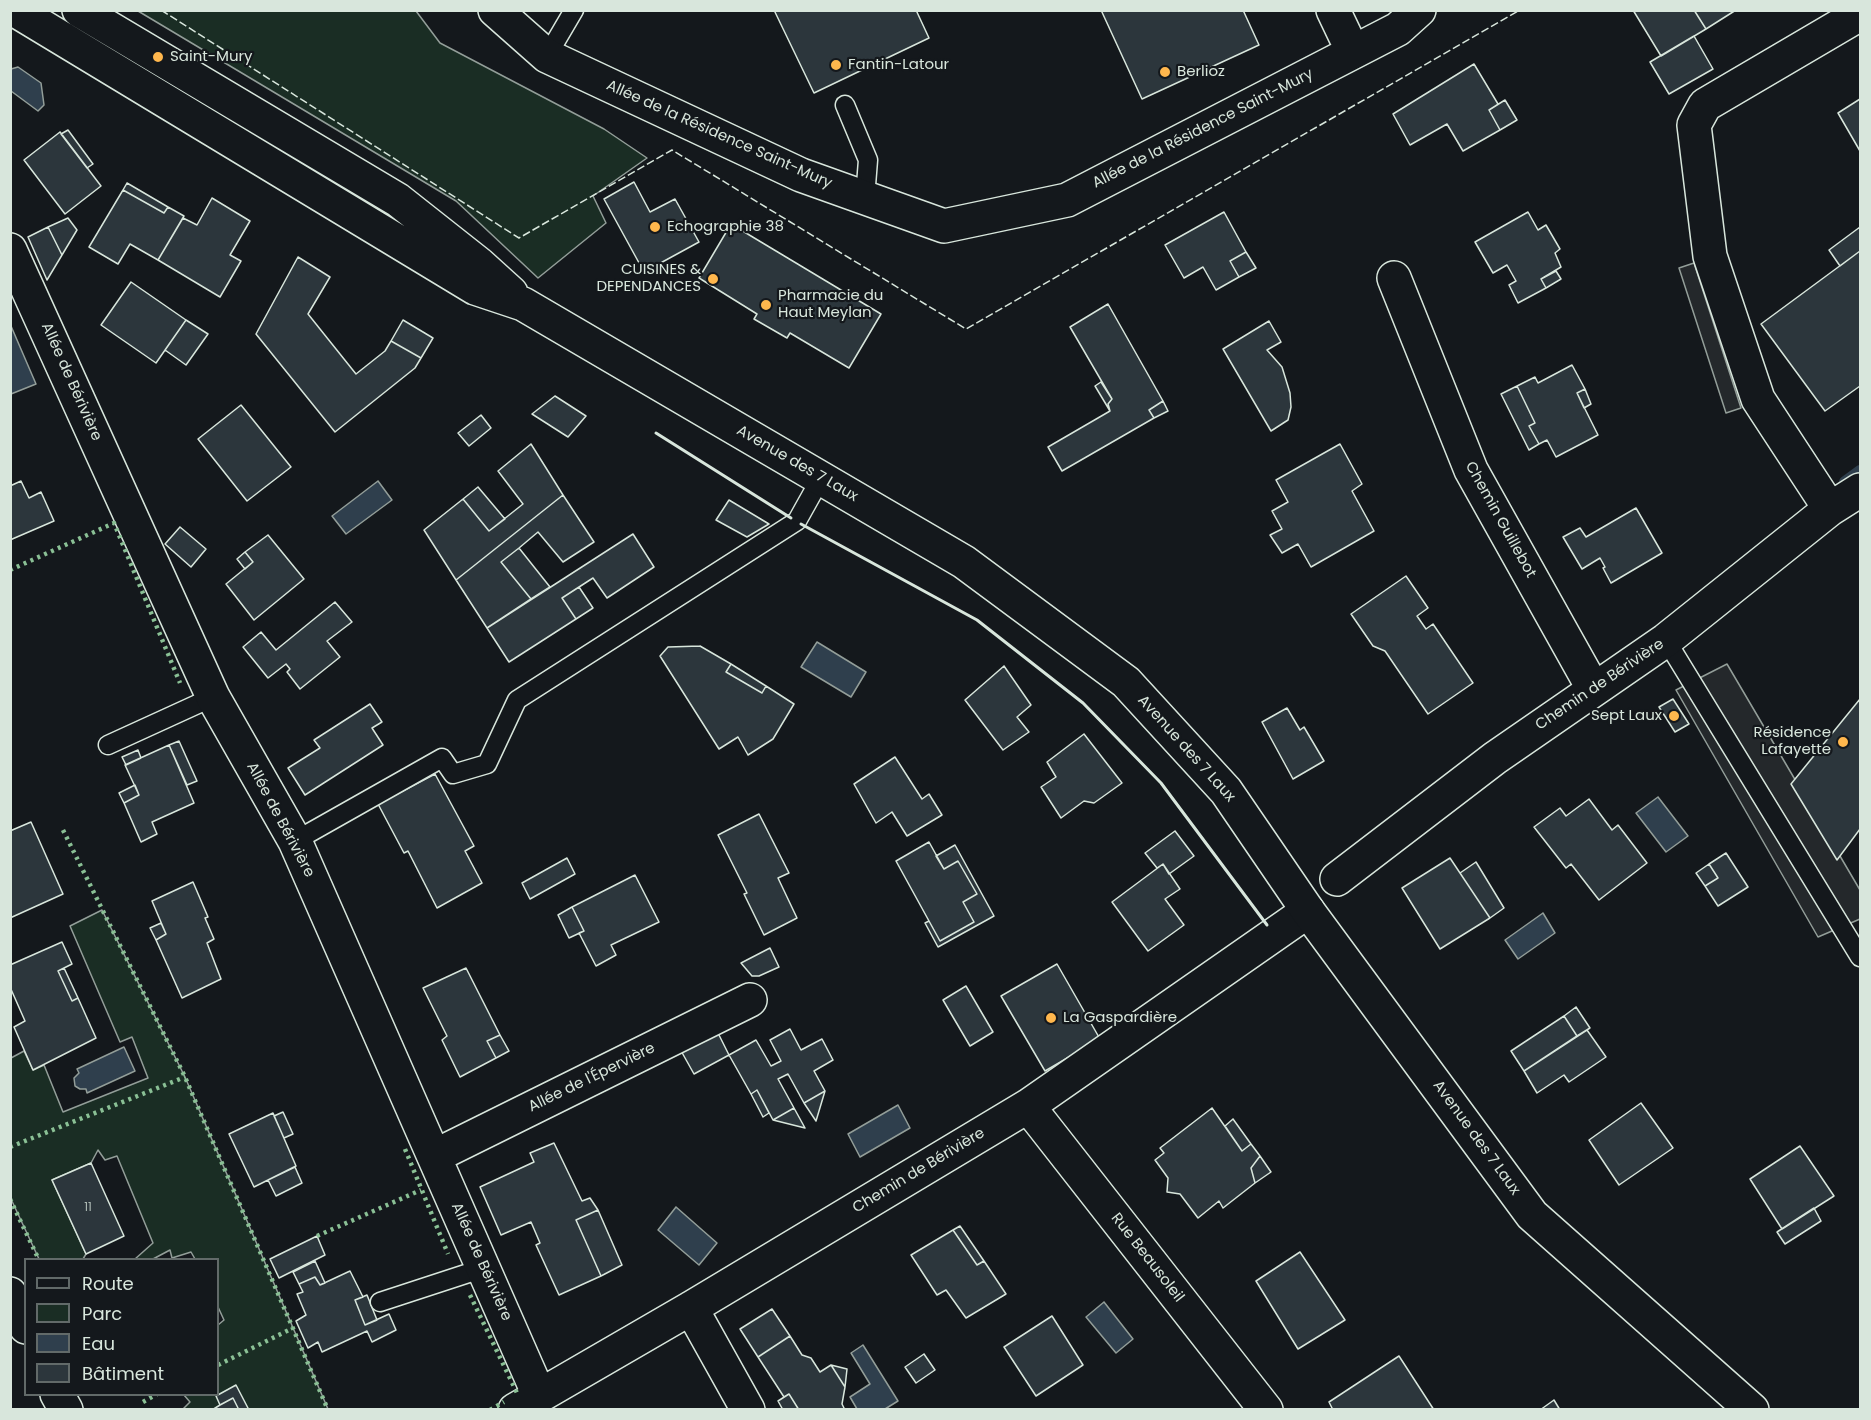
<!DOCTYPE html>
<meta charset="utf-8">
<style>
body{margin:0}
#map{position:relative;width:1871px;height:1420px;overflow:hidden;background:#14181c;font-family:Poppins,sans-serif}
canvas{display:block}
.frame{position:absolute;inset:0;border:12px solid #d8e6dc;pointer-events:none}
.legend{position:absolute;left:24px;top:1258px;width:195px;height:138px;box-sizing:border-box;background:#14181c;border:2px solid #626a69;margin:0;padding:8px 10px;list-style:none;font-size:18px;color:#d8e6dc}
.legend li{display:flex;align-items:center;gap:12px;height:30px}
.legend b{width:30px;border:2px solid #626a69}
</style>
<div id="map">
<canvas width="1871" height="1420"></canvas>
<div class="frame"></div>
<ul class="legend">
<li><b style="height:8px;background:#14181c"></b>Route</li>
<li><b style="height:16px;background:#1a2d24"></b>Parc</li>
<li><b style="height:16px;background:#2f3f4d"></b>Eau</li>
<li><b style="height:16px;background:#2c363c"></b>Bâtiment</li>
</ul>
</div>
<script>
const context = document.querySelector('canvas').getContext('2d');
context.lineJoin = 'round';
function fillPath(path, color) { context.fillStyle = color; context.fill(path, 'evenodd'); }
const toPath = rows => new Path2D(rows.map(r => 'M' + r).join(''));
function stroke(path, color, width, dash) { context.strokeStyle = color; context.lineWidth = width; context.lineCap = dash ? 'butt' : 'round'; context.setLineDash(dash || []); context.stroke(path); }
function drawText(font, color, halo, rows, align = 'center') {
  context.font = font + ' Poppins,sans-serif'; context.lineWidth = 4.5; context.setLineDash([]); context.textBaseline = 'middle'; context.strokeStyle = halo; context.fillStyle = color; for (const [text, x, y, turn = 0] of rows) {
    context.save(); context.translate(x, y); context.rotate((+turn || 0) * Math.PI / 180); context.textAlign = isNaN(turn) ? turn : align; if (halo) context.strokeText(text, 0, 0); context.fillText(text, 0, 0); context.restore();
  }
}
const green = toPath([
 [138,11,416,11,440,43,604,129,647,158,593,196,606,223,538,278,456,201,138,11],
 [102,910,185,1077,328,1409,183,1409,190,1402,184,1395,218,1394,218,1325,224,1320,218,1307,218,1260,195,1259,191,1252,172,1258,170,1250,153,1259,135,1259,153,1243,117,1156,105,1160,98,1150,91,1163,52,1180,86,1254,83,1259,39,1259,11,1199,11,1058,24,1051,33,1070,44,1065,63,1112,148,1078,132,1037,120,1042,70,926,102,910]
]);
const parking = toPath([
 [1694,263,1741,408,1726,413,1679,268,1694,263],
 [1727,664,1860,890,1860,919,1818,937,1676,690,1727,664]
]);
const water = toPath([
 [18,67,41,83,44,105,38,111,11,91,11,69,18,67],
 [11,326,36,384,11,394,10,394,11,326],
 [378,481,392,500,346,534,332,516,378,481],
 [817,642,866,672,851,697,801,667,817,642],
 [1658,797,1688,836,1666,852,1636,813,1658,797],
 [1543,913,1555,933,1518,959,1505,940,1543,913],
 [124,1047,135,1071,87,1093,86,1089,80,1089,75,1086,74,1078,79,1073,77,1069,124,1047],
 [898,1105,910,1128,860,1157,848,1134,898,1105],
 [676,1207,717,1243,699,1265,658,1230,676,1207],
 [1104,1302,1133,1339,1116,1353,1086,1317,1104,1302],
 [863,1345,898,1401,885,1409,857,1409,850,1397,870,1384,851,1353,863,1345]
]);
const stream = toPath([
 [1845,482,1860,471]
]);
const building = toPath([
 [774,10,916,10,929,38,814,93,774,10],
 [1101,10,1243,10,1259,45,1142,99,1101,10],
 [1633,10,1694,10,1706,29,1661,56,1633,10],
 [1694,10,1736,10,1706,29,1694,10],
 [1694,36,1713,69,1669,94,1650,62,1694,36],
 [1474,64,1498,104,1489,110,1500,130,1463,151,1447,124,1410,145,1393,114,1474,64],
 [1860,99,1860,151,1838,113,1860,99],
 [1505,100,1517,120,1500,130,1489,110,1505,100],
 [68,130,93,164,87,168,61,134,68,130],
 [60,132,101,186,65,214,24,160,60,132],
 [634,182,650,212,675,199,699,242,644,272,604,199,634,182],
 [127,183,168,207,164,213,123,190,127,183],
 [123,190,164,213,168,207,184,216,158,260,130,244,118,264,89,247,123,190],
 [212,198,250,221,230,255,241,261,220,297,158,260,183,218,197,225,212,198],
 [1224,212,1246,252,1230,261,1239,277,1216,290,1203,267,1184,278,1165,245,1224,212],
 [1528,212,1538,230,1546,225,1560,249,1555,253,1561,267,1541,279,1546,288,1518,303,1509,285,1516,281,1507,265,1493,273,1475,242,1528,212],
 [68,218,77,230,62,255,48,227,68,218],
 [731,224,881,314,849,368,790,333,787,338,754,319,757,314,699,278,731,224],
 [48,227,62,255,47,280,28,237,48,227],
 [1860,227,1860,251,1840,266,1829,250,1860,227],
 [1860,251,1860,386,1825,411,1761,324,1860,251],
 [1246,252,1256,268,1239,277,1230,261,1246,252],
 [298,257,330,277,308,314,356,374,385,351,391,341,421,358,415,368,335,432,256,334,298,257],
 [1556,271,1561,279,1546,288,1541,279,1556,271],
 [131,282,186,320,156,363,101,325,131,282],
 [1108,304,1163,401,1149,410,1154,418,1062,471,1048,447,1110,411,1108,404,1112,399,1070,327,1108,304],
 [186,320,208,334,186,365,165,350,186,320],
 [403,320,433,338,421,358,391,341,403,320],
 [1269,321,1281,342,1267,350,1282,367,1290,393,1291,407,1288,420,1271,431,1223,349,1269,321],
 [1572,365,1585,389,1577,393,1598,435,1556,457,1547,440,1539,444,1529,426,1535,423,1517,386,1535,377,1538,383,1572,365],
 [1101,382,1112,399,1108,404,1110,411,1095,386,1101,382],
 [1517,386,1535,423,1529,426,1539,444,1529,450,1501,394,1517,386],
 [1585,389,1591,404,1584,408,1577,393,1585,389],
 [555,396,586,416,568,437,532,414,555,396],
 [1163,401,1168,411,1154,418,1149,410,1163,401],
 [241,405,291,467,247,501,198,439,241,405],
 [481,415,491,428,469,446,458,433,481,415],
 [531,444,563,495,456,580,424,530,463,499,489,531,523,504,498,471,531,444],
 [1340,444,1362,484,1352,491,1374,531,1311,567,1298,544,1282,553,1270,535,1282,529,1272,511,1288,502,1276,480,1340,444],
 [21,481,29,498,41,492,54,521,10,540,10,486,21,481],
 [478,487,505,519,489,531,463,499,478,487],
 [563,495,594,542,563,562,538,532,519,548,501,562,531,599,487,628,456,580,563,495],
 [729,500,769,524,747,537,716,520,729,500],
 [1636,508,1662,553,1611,583,1603,568,1605,567,1600,558,1582,569,1563,537,1580,528,1586,537,1636,508],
 [180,527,206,549,191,567,165,544,180,527],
 [633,534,654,567,607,598,593,578,562,598,576,619,509,662,487,628,633,534],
 [268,535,304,579,254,620,226,584,253,562,245,552,268,535],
 [519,548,550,587,531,599,501,562,519,548],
 [245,552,253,562,245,569,237,559,245,552],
 [1406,576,1428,608,1417,616,1426,629,1433,624,1473,683,1428,714,1385,651,1373,646,1351,614,1406,576],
 [579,587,593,608,576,619,562,598,579,587],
 [335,602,352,622,327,641,340,657,300,689,287,672,290,669,286,664,268,678,243,647,261,632,276,650,335,602],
 [700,646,731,664,726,672,762,693,766,686,794,704,773,739,748,755,738,737,719,749,660,656,668,647,700,646],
 [731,664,766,686,762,693,726,672,731,664],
 [1004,666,1031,705,1017,717,1029,732,1003,750,965,700,1004,666],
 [1673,699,1689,724,1675,732,1659,707,1673,699],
 [1860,699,1860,829,1837,860,1791,784,1860,699],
 [370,704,382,722,372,728,383,745,305,795,288,768,320,748,314,740,370,704],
 [1287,708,1300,730,1304,727,1324,761,1293,779,1262,722,1287,708],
 [1084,734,1122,783,1094,803,1084,801,1061,818,1041,787,1056,777,1047,762,1084,734],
 [179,741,197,781,187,785,169,745,179,741],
 [169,745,194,803,152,822,157,834,141,842,124,803,139,795,125,765,169,745],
 [138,750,141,758,126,765,122,757,138,750],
 [895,757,922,799,929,794,942,815,907,836,892,812,876,823,854,784,895,757],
 [435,774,474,846,465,851,482,883,437,908,408,851,404,853,378,804,435,774],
 [135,785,139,795,124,803,119,793,135,785],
 [1589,799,1612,830,1618,825,1647,863,1599,900,1571,864,1566,868,1534,827,1560,808,1566,816,1589,799],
 [759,814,789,873,778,878,797,918,764,935,744,894,747,893,718,835,759,814],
 [31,822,63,894,10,918,10,831,31,822],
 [1175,831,1194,856,1169,874,1163,864,1157,868,1145,853,1175,831],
 [929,842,944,869,958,861,977,894,963,902,974,922,940,941,896,861,929,842],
 [955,845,994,916,938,947,925,923,929,921,940,941,974,922,963,902,977,894,958,861,944,869,936,856,955,845],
 [1726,853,1748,887,1718,906,1705,886,1718,878,1709,864,1726,853],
 [567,858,575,874,530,899,522,883,567,858],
 [1450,858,1490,918,1440,949,1402,888,1450,858],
 [1476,862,1504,908,1490,918,1460,873,1476,862],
 [1163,864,1180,889,1165,899,1184,925,1148,951,1112,902,1163,864],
 [1709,864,1718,878,1705,886,1696,873,1709,864],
 [635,875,659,922,611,945,616,955,596,966,579,933,584,931,572,907,635,875],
 [193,882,208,917,205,918,214,939,207,943,221,979,182,998,156,940,166,934,152,901,193,882],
 [572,907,584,931,569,938,558,915,572,907],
 [161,923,166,934,156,940,150,928,161,923],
 [62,942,72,964,58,971,72,1001,78,998,96,1038,33,1070,14,1027,25,1021,10,987,10,965,62,942],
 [770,948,779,967,759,976,752,976,741,963,770,948],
 [1057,964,1100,1039,1045,1071,1001,996,1057,964],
 [64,968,78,998,72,1001,58,971,64,968],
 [466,968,500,1035,487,1041,496,1058,460,1077,442,1040,447,1036,423,988,466,968],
 [966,986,993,1032,970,1046,943,1000,966,986],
 [1576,1007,1590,1028,1577,1036,1564,1016,1576,1007],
 [1564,1016,1577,1036,1524,1071,1511,1051,1564,1016],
 [790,1029,801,1050,822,1039,833,1060,814,1071,825,1091,804,1103,788,1074,778,1079,794,1108,773,1120,757,1090,751,1094,729,1055,756,1040,771,1066,781,1061,770,1040,790,1029],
 [1587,1030,1606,1057,1569,1082,1564,1075,1537,1093,1524,1071,1587,1030],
 [717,1031,729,1055,694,1074,680,1049,717,1031],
 [500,1035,509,1051,496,1058,487,1041,500,1035],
 [757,1090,769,1113,763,1117,751,1094,757,1090],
 [825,1091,816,1121,804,1103,825,1091],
 [1641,1103,1673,1148,1619,1185,1589,1140,1641,1103],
 [794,1108,805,1128,773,1120,794,1108],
 [1212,1108,1242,1151,1251,1144,1260,1156,1251,1168,1255,1183,1223,1208,1219,1201,1198,1218,1180,1194,1167,1192,1168,1178,1155,1160,1164,1153,1160,1148,1212,1108],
 [283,1112,293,1134,284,1138,274,1116,283,1112],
 [273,1113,296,1166,254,1187,229,1134,273,1113],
 [1233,1119,1251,1144,1242,1151,1225,1126,1233,1119],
 [554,1143,582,1201,590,1198,598,1210,576,1220,601,1276,559,1295,536,1245,540,1243,531,1222,501,1235,480,1187,534,1162,530,1153,554,1143],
 [1800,1146,1834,1196,1782,1229,1750,1179,1800,1146],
 [1260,1156,1271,1172,1255,1183,1251,1168,1260,1156],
 [91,1163,124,1236,86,1254,52,1180,91,1163],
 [295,1167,302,1183,276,1196,268,1180,295,1167],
 [1814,1208,1821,1221,1785,1244,1777,1232,1814,1208],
 [598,1210,622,1265,601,1276,576,1220,598,1210],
 [960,1226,984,1261,977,1265,953,1230,960,1226],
 [953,1230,977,1265,984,1261,1006,1294,966,1318,946,1290,937,1295,911,1255,953,1230],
 [317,1236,325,1255,279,1278,270,1259,317,1236],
 [1300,1252,1345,1320,1298,1349,1256,1281,1300,1252],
 [315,1261,325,1283,320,1285,315,1277,299,1284,293,1272,315,1261],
 [350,1271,363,1297,355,1300,365,1325,389,1314,396,1330,372,1342,367,1331,322,1352,318,1342,308,1348,296,1321,306,1315,297,1294,303,1292,299,1284,315,1277,320,1285,350,1271],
 [367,1295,377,1320,365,1325,355,1300,367,1295],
 [772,1309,790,1336,758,1357,740,1329,772,1309],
 [1052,1316,1083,1365,1036,1396,1004,1347,1052,1316],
 [790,1336,802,1355,811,1358,820,1372,831,1365,845,1387,842,1404,845,1410,799,1410,789,1394,784,1397,758,1357,790,1336],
 [924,1354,935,1370,916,1383,905,1367,924,1354],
 [1399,1356,1434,1410,1333,1410,1329,1402,1399,1356],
 [831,1365,847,1369,845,1387,831,1365],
 [236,1385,249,1410,239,1410,233,1398,220,1405,216,1396,236,1385],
 [789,1394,799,1410,783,1410,778,1401,789,1394],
 [233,1398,239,1410,212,1410,220,1405,233,1398],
 [1554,1400,1560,1410,1540,1410,1554,1400]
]);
const service = toPath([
 [547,56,574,10],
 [845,105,868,160,865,198],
 [1666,640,1860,957],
 [108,745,213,697],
 [295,841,442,758,453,774,487,764,517,700,797,521,821,478],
 [380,1302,484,1268]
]);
const minor = toPath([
 [495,10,547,56,801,175,944,226,1067,200,1398,29,1419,10],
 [1333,10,1353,52],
 [10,250,213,697,295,841,539,1395],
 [1394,278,1471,470,1593,688],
 [1830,509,1758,399,1710,256,1694,125,1705,105,1860,14],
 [1337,879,1495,758,1666,640,1830,509,1860,490],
 [1028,1106,1266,1410],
 [435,1156,750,1000],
 [691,1308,748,1410],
 [515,1410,691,1308,1028,1106,1308,911]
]);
const tertiary = toPath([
 [10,1294,26,1327],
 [57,1394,66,1410]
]);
const primary = toPath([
 [15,10,475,288,523,304,964,562,1126,682,1226,791,1308,911,1532,1215,1752,1410],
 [79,10,398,200,479,264,511,293]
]);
const hedge = toPath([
 [10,570,114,523,180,683],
 [63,830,185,1077,328,1410],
 [10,1147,185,1077],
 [405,1149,448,1254],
 [10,1199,39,1260],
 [317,1236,421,1190],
 [470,1295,517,1393],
 [218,1365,293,1328],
 [143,1402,157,1394],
 [490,1410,504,1402]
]);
const fence = toPath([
 [161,10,519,238,672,150,966,329,1520,10]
]);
const wall = toPath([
 [656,433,791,518],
 [801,524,977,620,1083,703,1161,783,1267,925]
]);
const markers = [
 [158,57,6,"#ffb74d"],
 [836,65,6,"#ffb74d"],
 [1165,72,6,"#ffb74d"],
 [655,227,6,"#ffb74d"],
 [713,279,6,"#ffb74d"],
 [766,305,6,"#ffb74d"],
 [1674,716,6,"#ffb74d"],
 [1843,742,6,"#ffb74d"],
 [1051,1018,6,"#ffb74d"]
];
const numberNames = [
 ["11",88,1208]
];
const poiNames = [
 ["Saint-Mury",170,57],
 ["Fantin-Latour",848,65],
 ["Berlioz",1177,72],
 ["Echographie 38",667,227],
 ["CUISINES &",701,270,"right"],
 ["DEPENDANCES",701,287,"right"],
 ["Pharmacie du",778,296],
 ["Haut Meylan",778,313],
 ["Sept Laux",1662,716,"right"],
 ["Résidence",1831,733,"right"],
 ["Lafayette",1831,750,"right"],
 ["La Gaspardière",1063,1018]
];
const streetNames = [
 ["Allée de la Résidence Saint-Mury",1203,129,-27],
 ["Allée de la Résidence Saint-Mury",719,135,24],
 ["Allée de Bérivière",71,382,66],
 ["Avenue des 7 Laux",797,464,30],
 ["Chemin Guillebot",1500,520,61],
 ["Chemin de Bérivière",1600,685,-34],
 ["Avenue des 7 Laux",1186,749,48],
 ["Allée de Bérivière",280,820,62],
 ["Allée de l'Épervière",592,1078,-26],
 ["Avenue des 7 Laux",1476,1138,54],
 ["Chemin de Bérivière",919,1171,-31],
 ["Rue Beausoleil",1147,1258,52],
 ["Allée de Bérivière",481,1262,66]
];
fillPath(green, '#1a2d24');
stroke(green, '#939e99', 1.5);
fillPath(parking, '#24282b');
stroke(parking, '#939e99', 1.5);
fillPath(water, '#2f3f4d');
stroke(water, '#939e99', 1.5);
stroke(stream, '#2f3f4d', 12);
fillPath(building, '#2c363c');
stroke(building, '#d8e6dc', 1.5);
stroke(service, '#d8e6dc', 21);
stroke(minor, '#d8e6dc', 36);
stroke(tertiary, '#d8e6dc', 36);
stroke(primary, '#d8e6dc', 36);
stroke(service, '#14181c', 18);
stroke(minor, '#14181c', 33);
stroke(tertiary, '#14181c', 33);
stroke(primary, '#14181c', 33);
stroke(hedge, '#8ac095', 4.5, [3, 4.5]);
stroke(fence, '#d8e6dc', 1.5, [8, 3]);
stroke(wall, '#d8e6dc', 3);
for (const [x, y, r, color] of markers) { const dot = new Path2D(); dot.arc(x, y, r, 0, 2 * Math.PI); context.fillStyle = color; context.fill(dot); stroke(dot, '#14181c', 2); }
drawText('12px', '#adbab4', null, numberNames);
drawText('15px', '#d8e6dc', '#14181c', poiNames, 'left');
drawText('15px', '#d8e6dc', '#14181c', streetNames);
</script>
